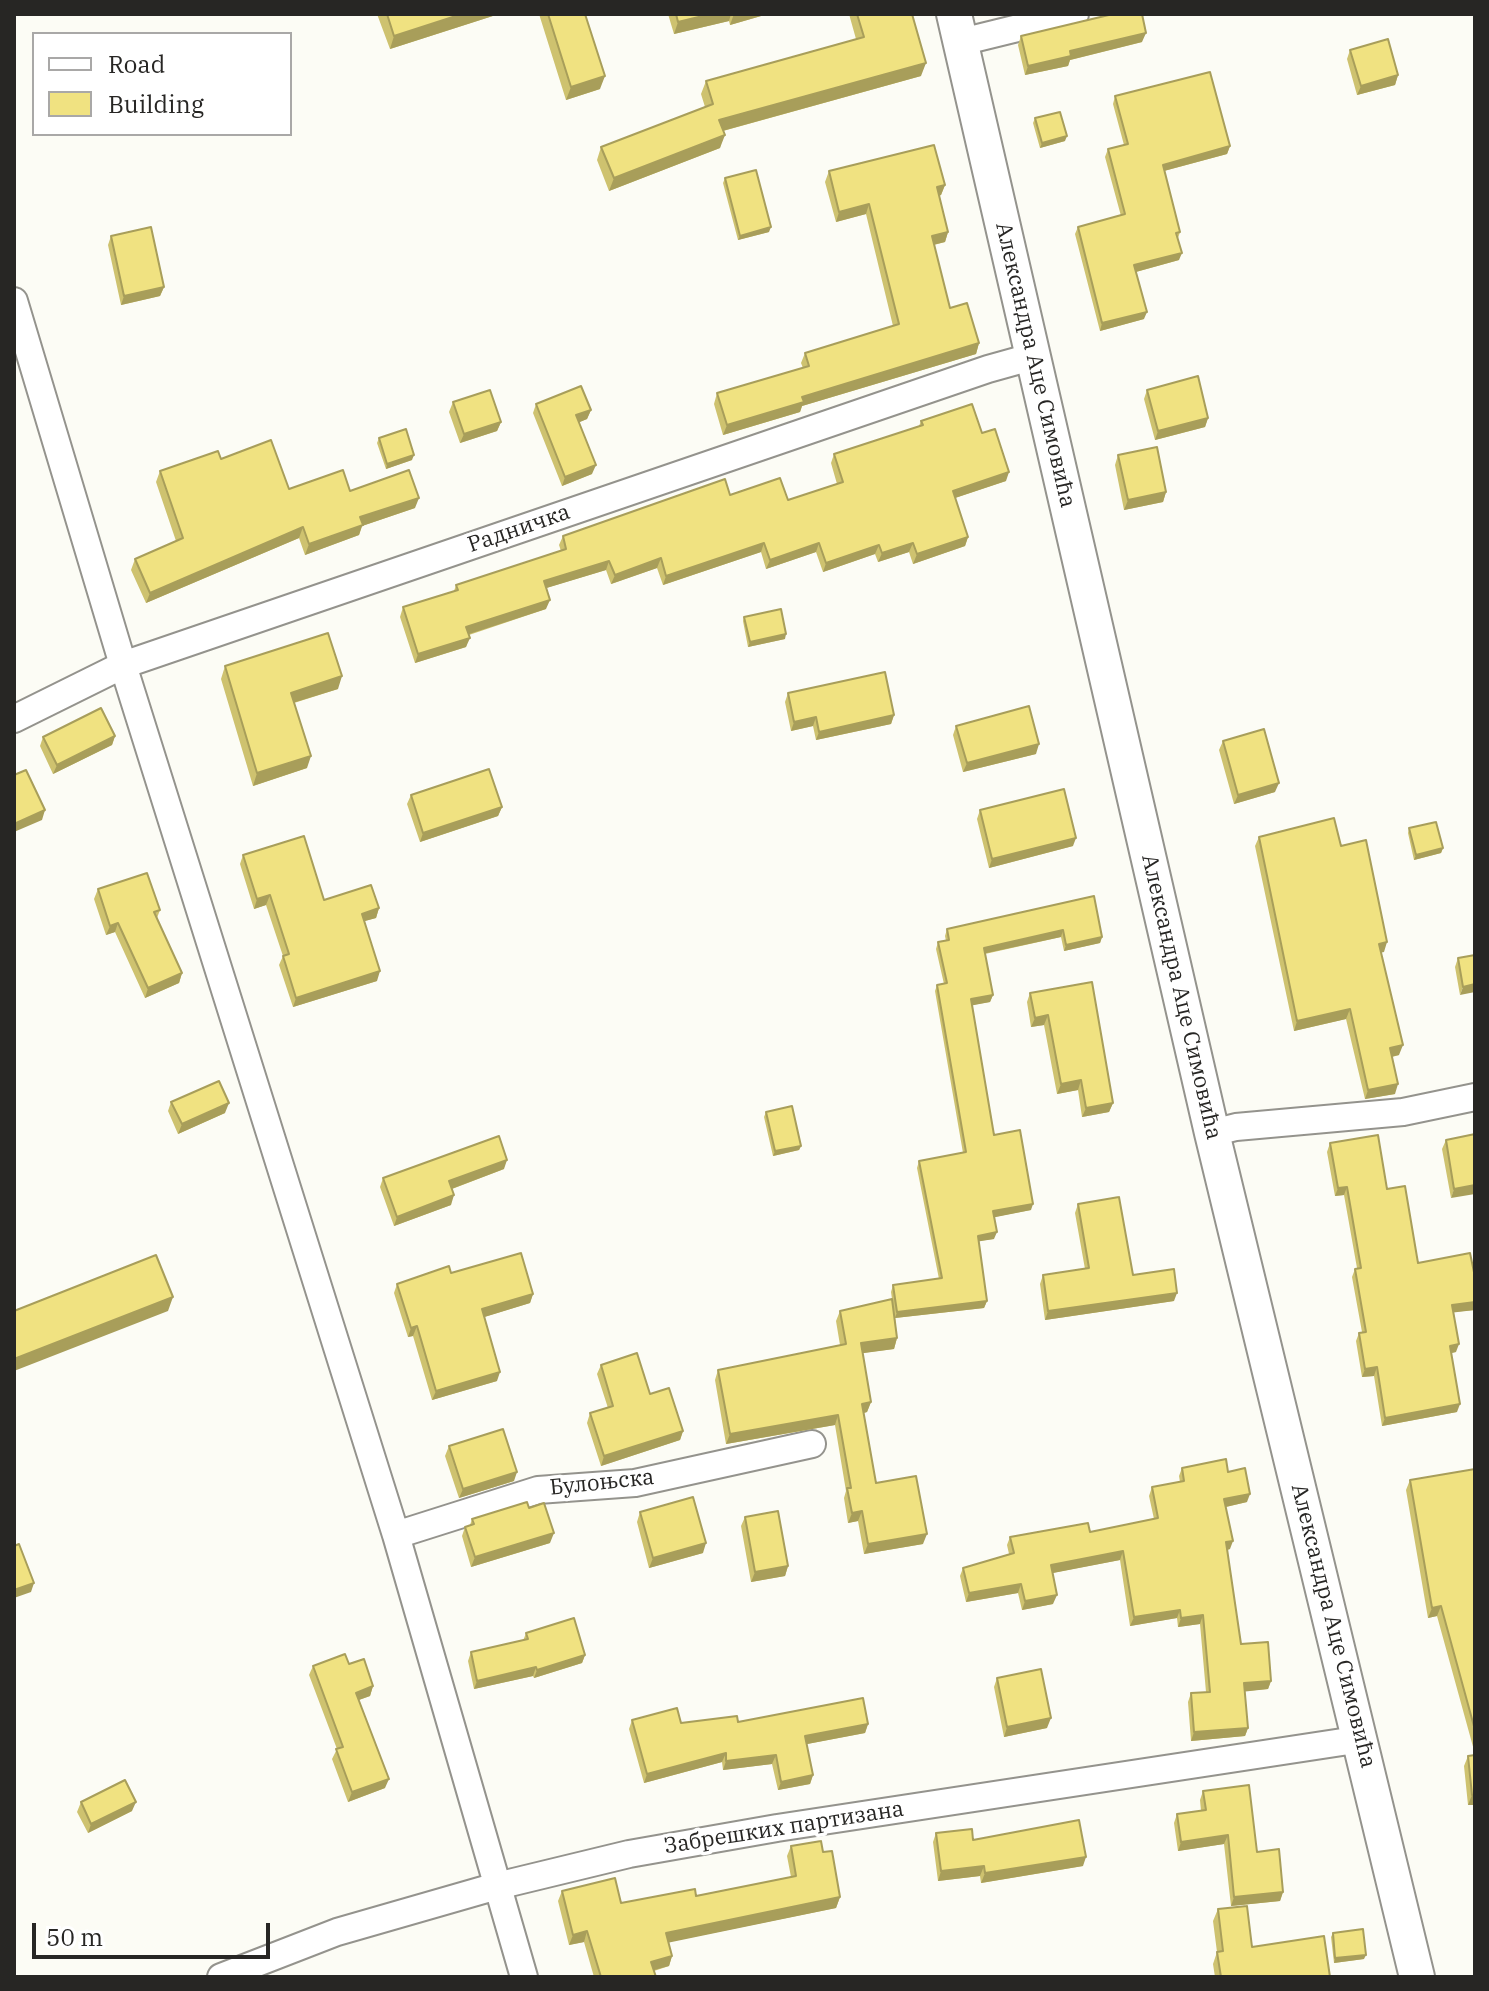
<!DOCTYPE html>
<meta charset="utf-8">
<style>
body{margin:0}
#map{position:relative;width:1489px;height:1991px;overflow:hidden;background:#fcfcf5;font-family:"IBM Plex Serif",serif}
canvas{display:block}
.frame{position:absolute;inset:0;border:16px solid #272624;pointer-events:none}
.legend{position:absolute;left:32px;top:32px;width:260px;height:104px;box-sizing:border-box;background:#fff;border:2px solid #a9a8a7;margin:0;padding:10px 14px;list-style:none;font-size:24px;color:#272624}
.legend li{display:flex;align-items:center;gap:16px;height:40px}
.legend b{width:40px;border:2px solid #a9a8a7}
.scale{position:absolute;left:32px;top:1923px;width:238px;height:36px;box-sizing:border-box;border:4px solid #272624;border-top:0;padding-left:10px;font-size:24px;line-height:28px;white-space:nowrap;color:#272624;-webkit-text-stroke:6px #fff;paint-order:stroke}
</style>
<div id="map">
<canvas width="1489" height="1991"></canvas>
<div class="frame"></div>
<ul class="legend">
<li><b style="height:10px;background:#fff"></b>Road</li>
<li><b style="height:22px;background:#f0e281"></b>Building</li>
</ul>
<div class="scale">50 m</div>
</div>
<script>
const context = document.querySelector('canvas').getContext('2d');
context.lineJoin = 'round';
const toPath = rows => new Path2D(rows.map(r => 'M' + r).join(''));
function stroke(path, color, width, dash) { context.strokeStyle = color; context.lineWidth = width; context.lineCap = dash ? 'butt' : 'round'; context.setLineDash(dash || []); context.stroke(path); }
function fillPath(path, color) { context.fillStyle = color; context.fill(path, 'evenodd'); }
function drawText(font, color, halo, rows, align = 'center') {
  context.font = font + ' "IBM Plex Serif",serif'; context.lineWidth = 7; context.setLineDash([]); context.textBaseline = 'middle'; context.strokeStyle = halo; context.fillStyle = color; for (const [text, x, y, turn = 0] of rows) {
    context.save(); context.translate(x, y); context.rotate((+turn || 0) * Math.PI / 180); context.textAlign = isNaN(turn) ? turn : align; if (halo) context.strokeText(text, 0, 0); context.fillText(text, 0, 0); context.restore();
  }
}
const minor = toPath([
 [961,42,1075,14],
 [14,301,123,665,396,1535,524,1977],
 [14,719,123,665,988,369,1031,357],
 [1212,1133,1236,1127,1403,1112,1475,1097],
 [396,1535,538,1490,635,1483,812,1444],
 [221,1977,337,1932,497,1886,629,1854,777,1828,1362,1739]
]);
const tertiary = toPath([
 [954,14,1212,1133,1417,1977]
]);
const wall = toPath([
 [377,14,499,14,390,49],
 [539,14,585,14,600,89,566,100],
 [668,14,768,14,730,25,729,21,674,34],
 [849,14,912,14,921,76,723,131,720,148,609,191,597,160,601,147,705,107,701,94,706,81,856,39],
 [1021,36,1142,42,1070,60,1068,66,1025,75,1018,45],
 [1350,50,1398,75,1395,85,1357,95,1347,59],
 [1115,96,1230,146,1227,154,1164,171,1180,232,1178,238,1179,260,1136,272,1144,319,1100,331,1075,234,1078,227,1121,216,1105,157,1108,149,1124,145,1113,104],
 [1035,118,1065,141,1040,148,1033,123],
 [829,171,945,185,941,195,939,196,948,232,945,242,934,245,950,308,979,343,976,354,802,406,800,412,723,435,714,404,717,393,803,368,801,363,805,353,893,326,866,214,836,222,825,182],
 [725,178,769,232,738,240,723,183],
 [111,236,164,287,160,296,121,305,108,245],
 [1147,390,1208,418,1205,427,1155,440,1144,399],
 [453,402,501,422,497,431,460,443,449,412],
 [536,404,591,410,587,419,579,422,592,474,562,486,533,413],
 [921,421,982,433,1006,481,955,498,968,537,965,546,913,564,909,552,878,562,875,554,823,572,816,552,766,569,761,552,663,585,657,568,611,584,606,570,546,588,546,609,469,635,466,647,415,663,400,617,403,607,454,591,456,585,561,551,559,545,563,536,730,495,788,500,837,484,831,463,834,454,919,426],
 [379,438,412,460,386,469,377,443],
 [1118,455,1166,492,1163,502,1124,510,1115,465],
 [221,459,289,489,350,491,415,508,362,526,359,535,305,555,299,538,146,603,131,570,135,559,176,541,156,482,160,471],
 [744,617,785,639,748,647,743,621],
 [225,666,338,689,294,703,307,768,253,786,221,679],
 [788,693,894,715,891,724,816,740,813,726,791,731,785,702],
 [956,726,1036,754,963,772,953,735],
 [115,736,112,745,53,774,40,746,43,737],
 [1223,741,1275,792,1234,804,1219,750],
 [411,795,502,807,498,816,420,842,407,804],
 [980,810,1073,846,989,868,977,819],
 [1409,828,1443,848,1441,853,1414,860,1408,833],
 [1259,837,1341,846,1384,952,1381,952,1399,1055,1392,1057,1395,1094,1365,1099,1346,1019,1294,1031,1255,846],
 [243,855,324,900,379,908,376,918,364,921,377,981,293,1007,279,965,283,956,266,905,254,909,240,864],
 [98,889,160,910,157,918,182,973,179,983,145,998,115,932,106,935,94,899],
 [1094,896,1102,937,1100,943,1064,951,1061,937,985,954,993,995,990,1002,972,1005,994,1135,1031,1210,994,1217,994,1239,978,1241,987,1301,984,1308,895,1318,897,1338,894,1349,862,1353,871,1402,867,1412,864,1413,876,1483,923,1544,864,1554,858,1521,848,1523,844,1498,846,1491,835,1425,726,1444,715,1380,718,1370,840,1345,836,1321,840,1311,892,1299,891,1292,893,1285,939,1279,917,1168,919,1161,963,1153,935,991,937,985,944,984,936,949,938,942,946,941,945,936,947,929],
 [1475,955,1460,995,1455,967,1458,958],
 [1030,993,1113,1103,1109,1112,1082,1117,1078,1090,1057,1094,1044,1025,1031,1027,1027,1002],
 [171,1102,225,1113,178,1134,168,1111],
 [766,1112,801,1146,799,1150,773,1156,764,1117],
 [1475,1134,1451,1198,1442,1149,1446,1140],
 [1330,1143,1387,1189,1418,1263,1475,1310,1453,1312,1456,1352,1451,1353,1457,1412,1382,1426,1374,1376,1362,1377,1356,1341,1359,1333,1362,1332,1352,1277,1355,1269,1357,1268,1344,1195,1335,1196,1327,1152],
 [504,1169,452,1189,451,1205,394,1226,380,1187,383,1178],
 [1078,1204,1133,1275,1174,1301,1045,1320,1040,1284,1043,1275,1085,1269,1075,1213],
 [451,1273,533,1294,530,1303,484,1317,497,1381,432,1400,413,1336,408,1337,394,1293,397,1284],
 [601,1365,650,1394,683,1431,680,1440,601,1466,587,1423,590,1413,608,1408,597,1374],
 [449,1446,514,1481,459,1498,445,1456],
 [1182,1468,1228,1472,1247,1502,1226,1507,1230,1549,1227,1550,1241,1644,1271,1681,1268,1689,1245,1691,1248,1728,1245,1736,1191,1741,1188,1702,1191,1693,1206,1692,1200,1624,1178,1627,1177,1618,1130,1626,1120,1560,1052,1573,1053,1604,1022,1610,1018,1593,966,1602,960,1576,963,1568,1009,1554,1007,1545,1010,1537,1090,1532,1154,1519,1149,1496,1152,1487,1180,1482,1179,1476],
 [1475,1469,1475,1754,1437,1616,1428,1618,1406,1490,1410,1480],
 [529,1508,550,1543,471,1567,462,1536,465,1527,470,1525,472,1519],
 [640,1512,703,1553,649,1568,637,1522],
 [745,1517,788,1566,785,1576,751,1582,741,1526],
 [526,1633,585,1655,582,1663,534,1678,533,1676,474,1689,468,1661,471,1652,523,1641],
 [349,1664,373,1686,370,1696,359,1700,385,1788,348,1802,332,1759,337,1749,309,1675,313,1666],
 [997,1678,1047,1728,1004,1737,994,1687],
 [632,1720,681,1723,738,1722,868,1724,865,1733,807,1744,813,1775,810,1784,778,1790,772,1764,723,1770,722,1762,644,1783,629,1729],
 [1468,1756,1475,1805,1468,1805,1464,1766],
 [1203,1791,1257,1852,1283,1892,1280,1901,1231,1906,1224,1844,1178,1851,1174,1823,1177,1814,1201,1811,1200,1800],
 [81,1802,132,1811,88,1833,77,1812],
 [936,1833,973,1840,1083,1866,981,1883,980,1876,938,1881,933,1842],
 [791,1846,823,1852,840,1897,836,1908,668,1942,672,1956,669,1966,654,1971,656,1977,594,1977,584,1942,569,1945,558,1901,562,1891,621,1903,696,1896,791,1877,787,1856],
 [1218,1909,1252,1947,1330,1977,1215,1977,1213,1964,1217,1952,1213,1921],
 [1333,1933,1364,1959,1334,1963,1331,1937]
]);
const shadedWall = toPath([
 [462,14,499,14,390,49,394,36],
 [711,14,731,14,729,21,674,34,678,22],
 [734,14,768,14,730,25],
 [1146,33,1142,42,1070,60,1068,66,1025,75,1028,66,1070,51],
 [926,63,921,76,715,133,719,120],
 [1398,75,1395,85,1357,95,1361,86],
 [605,76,600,89,566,100,571,87],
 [725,135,720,148,609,191,614,178],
 [1067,136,1065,141,1040,148,1042,143],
 [1230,146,1227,154,1160,172,1163,165],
 [945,185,941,195,933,197,937,187],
 [869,204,866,214,836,222,839,212],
 [771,227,769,232,738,240,740,236],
 [948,232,945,242,928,246,932,236],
 [1182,253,1179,260,1132,273,1134,265],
 [164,287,160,296,121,305,124,296],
 [1147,312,1144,319,1100,331,1102,323],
 [979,343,976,354,802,406,800,412,723,435,727,425,802,397],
 [591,410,587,419,573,425,576,415],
 [1208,418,1205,427,1155,440,1158,431],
 [501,422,497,431,460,443,464,434],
 [414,455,412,460,386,469,387,464],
 [596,465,592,474,562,486,565,477],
 [1009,472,1006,481,949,500,953,491],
 [1166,492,1163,502,1124,510,1128,500],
 [419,498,415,508,362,526,359,535,305,555,309,544,360,517],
 [303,527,299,538,146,603,150,593],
 [968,537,965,546,913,564,917,554],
 [764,543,761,552,663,585,666,576],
 [819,543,816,552,766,569,770,560],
 [913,543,909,552,878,562,882,553],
 [879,545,875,554,823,572,826,563],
 [661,558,657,568,611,584,615,575],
 [609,561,606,570,540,590,544,581],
 [550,600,546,609,463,636,466,627],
 [786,634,785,639,748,647,750,642],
 [470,638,466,647,415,663,418,654],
 [342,676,338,689,286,705,291,693],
 [894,715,891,724,816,740,819,732],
 [816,717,813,726,791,731,794,722],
 [115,736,112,745,53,774,57,765],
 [1039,744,1036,754,963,772,967,763],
 [311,756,307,768,253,786,257,773],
 [1279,783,1275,792,1234,804,1238,795],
 [502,807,498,816,420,842,423,833],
 [45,810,42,820,14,832,14,824],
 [1076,838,1073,846,989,868,992,859],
 [1443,848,1441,853,1414,860,1416,855],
 [270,895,266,905,254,909,257,899],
 [379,908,376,918,358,923,362,914],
 [118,923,115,932,106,935,110,926],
 [1063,930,1061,937,982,954,984,948],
 [1102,937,1100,943,1064,951,1066,945],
 [1387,942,1384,952,1375,954,1379,944],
 [380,971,377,981,293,1007,296,998],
 [182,973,179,983,145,998,148,988],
 [1475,984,1475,992,1460,995,1463,987],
 [993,995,990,1002,969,1006,971,999],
 [1350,1009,1346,1019,1294,1031,1297,1021],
 [1048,1015,1044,1025,1031,1027,1035,1018],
 [1403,1045,1399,1055,1386,1058,1390,1048],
 [1081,1080,1078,1090,1057,1094,1061,1084],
 [1398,1084,1395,1094,1365,1099,1368,1090],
 [229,1103,225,1113,178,1134,182,1124],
 [1113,1103,1109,1112,1082,1117,1086,1108],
 [801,1146,799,1150,773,1156,775,1151],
 [507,1160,504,1169,446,1191,449,1181],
 [1475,1185,1475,1194,1451,1198,1454,1189],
 [1347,1187,1344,1195,1335,1196,1338,1188],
 [454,1195,451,1205,394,1226,397,1217],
 [1033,1204,1031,1210,991,1218,993,1211],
 [997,1232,994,1239,975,1242,978,1236],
 [1177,1293,1174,1301,1045,1320,1048,1311],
 [533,1294,530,1303,478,1319,482,1309],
 [173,1297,168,1311,14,1371,14,1359],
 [987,1301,984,1308,895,1318,897,1312],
 [1475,1302,1475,1310,1449,1313,1452,1305],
 [417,1326,413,1336,408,1337,411,1328],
 [897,1338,894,1349,857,1354,861,1343],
 [1459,1344,1456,1352,1447,1354,1450,1346],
 [1377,1367,1374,1376,1362,1377,1365,1369],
 [500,1372,497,1381,432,1400,436,1391],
 [871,1402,867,1412,859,1414,862,1404],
 [1460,1404,1457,1412,1382,1426,1385,1418],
 [838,1415,835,1425,726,1444,730,1434],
 [683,1431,680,1440,601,1466,604,1456],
 [517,1472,514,1481,459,1498,463,1489],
 [1250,1494,1247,1502,1221,1508,1224,1499],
 [862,1511,858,1521,848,1523,852,1513],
 [554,1533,550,1543,471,1567,475,1557],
 [927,1534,923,1544,864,1554,868,1544],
 [1233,1541,1230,1549,1222,1551,1226,1542],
 [706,1543,703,1553,649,1568,653,1558],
 [1123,1551,1120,1560,1048,1574,1051,1565],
 [788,1566,785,1576,751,1582,755,1572],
 [34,1583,31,1592,14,1598,14,1590],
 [1021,1584,1018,1593,966,1602,969,1593],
 [1057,1595,1053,1604,1022,1610,1025,1601],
 [1441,1606,1437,1616,1428,1618,1432,1608],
 [1180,1610,1177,1618,1130,1626,1134,1617],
 [1203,1615,1200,1624,1178,1627,1181,1618],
 [585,1655,582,1663,534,1678,537,1670],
 [536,1667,533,1676,474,1689,477,1681],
 [1271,1681,1268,1689,1241,1692,1244,1683],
 [373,1686,370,1696,353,1702,356,1693],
 [1051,1718,1047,1728,1004,1737,1007,1727],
 [868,1724,865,1733,802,1745,805,1736],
 [1248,1728,1245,1736,1191,1741,1194,1732],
 [726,1753,722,1762,644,1783,647,1774],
 [776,1755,772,1764,723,1770,726,1761],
 [813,1775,810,1784,778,1790,781,1782],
 [389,1779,385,1788,348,1802,352,1792],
 [1472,1795,1475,1795,1475,1805,1468,1805],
 [136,1802,132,1811,88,1833,91,1824],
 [1228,1835,1224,1844,1178,1851,1181,1842],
 [1086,1857,1083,1866,981,1883,985,1873],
 [984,1866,980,1876,938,1881,941,1871],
 [1283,1892,1280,1901,1231,1906,1234,1897],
 [840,1897,836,1908,662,1944,666,1933],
 [587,1931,584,1942,569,1945,573,1935],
 [1366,1955,1364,1959,1334,1963,1335,1958],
 [672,1956,669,1966,647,1972,651,1962]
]);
const building = toPath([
 [387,14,462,14,394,36,387,14],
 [548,14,585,14,605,76,571,87,548,14],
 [676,14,711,14,678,22,676,14],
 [857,14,912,14,926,63,719,120,725,135,614,178,601,147,713,104,706,81,864,37,857,14],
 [1113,14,1142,14,1146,33,1070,51,1071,56,1028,66,1021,36,1113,14],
 [1388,39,1398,75,1361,86,1350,50,1388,39],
 [1210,72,1230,146,1163,165,1180,232,1176,233,1182,253,1134,265,1147,312,1102,323,1078,227,1125,214,1108,149,1128,144,1115,96,1210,72],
 [1060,112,1067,136,1042,143,1035,118,1060,112],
 [934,145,945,185,937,187,948,232,932,236,950,308,967,303,979,343,802,397,804,402,727,425,717,393,809,366,805,353,899,324,869,204,839,212,829,171,934,145],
 [756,170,771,227,740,236,725,178,756,170],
 [151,227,164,287,124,296,111,236,151,227],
 [1198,376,1208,418,1158,431,1147,390,1198,376],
 [581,386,591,410,576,415,596,465,565,477,536,404,581,386],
 [490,390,501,422,464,434,453,402,490,390],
 [972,404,982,433,995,429,1009,472,953,491,968,537,917,554,913,543,882,553,879,545,826,563,819,543,770,560,764,543,666,576,661,558,615,575,609,561,544,581,550,600,466,627,470,638,418,654,403,607,458,590,456,585,566,549,563,536,725,479,730,495,780,478,788,500,843,482,834,454,923,425,921,421,972,404],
 [406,429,414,455,387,464,379,438,406,429],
 [271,440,289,489,343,470,350,491,409,470,419,498,360,517,363,525,309,544,303,527,150,593,135,559,183,538,160,471,218,451,221,459,271,440],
 [1157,447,1166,492,1128,500,1118,455,1157,447],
 [781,609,786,634,750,642,744,617,781,609],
 [328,633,342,676,291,693,311,756,257,773,225,666,328,633],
 [885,672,894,715,819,732,816,717,794,722,788,693,885,672],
 [1029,706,1039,744,967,763,956,726,1029,706],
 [101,708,115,736,57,765,43,737,101,708],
 [1264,729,1279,783,1238,795,1223,741,1264,729],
 [489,769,502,807,423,833,411,795,489,769],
 [26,770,45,810,14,824,14,775,26,770],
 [1064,789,1076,838,992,859,980,810,1064,789],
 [1334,818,1341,846,1366,840,1387,942,1379,944,1403,1045,1390,1048,1398,1084,1368,1090,1350,1009,1297,1021,1259,837,1334,818],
 [1436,822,1443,848,1416,855,1409,828,1436,822],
 [304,836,324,900,371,885,379,908,362,914,380,971,296,998,283,956,289,954,270,895,257,899,243,855,304,836],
 [147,873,160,910,154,912,182,973,148,988,118,923,110,926,98,889,147,873],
 [1094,896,1102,937,1066,945,1063,930,984,948,993,995,971,999,994,1135,1020,1130,1033,1204,993,1211,997,1232,978,1236,987,1301,897,1312,893,1285,942,1278,919,1161,966,1152,937,985,947,983,938,942,949,940,947,929,1094,896],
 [1475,955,1475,984,1463,987,1458,958,1475,955],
 [1092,982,1113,1103,1086,1108,1081,1080,1061,1084,1048,1015,1035,1018,1030,993,1092,982],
 [219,1081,229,1103,182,1124,171,1102,219,1081],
 [792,1106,801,1146,775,1151,766,1112,792,1106],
 [1475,1134,1475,1185,1454,1189,1446,1140,1475,1134],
 [1378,1135,1387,1189,1405,1186,1418,1263,1470,1253,1475,1277,1475,1302,1452,1305,1459,1344,1450,1346,1460,1404,1385,1418,1377,1367,1365,1369,1359,1333,1366,1332,1355,1269,1361,1268,1347,1187,1338,1188,1330,1143,1378,1135],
 [499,1136,507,1160,449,1181,454,1195,397,1217,383,1178,499,1136],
 [1119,1197,1133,1275,1174,1269,1177,1293,1048,1311,1043,1275,1089,1268,1078,1204,1119,1197],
 [521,1253,533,1294,482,1309,500,1372,436,1391,417,1326,411,1328,397,1284,449,1266,451,1273,521,1253],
 [156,1255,173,1297,14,1359,14,1311,156,1255],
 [892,1299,897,1338,861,1343,871,1402,862,1404,876,1483,916,1476,927,1534,868,1544,862,1511,852,1513,847,1488,851,1488,838,1415,730,1434,718,1370,846,1344,840,1311,892,1299],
 [637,1353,650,1394,669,1388,683,1431,604,1456,590,1413,613,1406,601,1365,637,1353],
 [503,1429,517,1472,463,1489,449,1446,503,1429],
 [1226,1459,1228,1472,1245,1468,1250,1494,1224,1499,1233,1541,1226,1542,1241,1644,1268,1642,1271,1681,1244,1683,1248,1728,1194,1732,1191,1693,1210,1692,1203,1615,1181,1618,1180,1610,1134,1617,1123,1551,1051,1565,1057,1595,1025,1601,1021,1584,969,1593,963,1568,1014,1553,1010,1537,1088,1523,1090,1532,1158,1518,1152,1487,1184,1481,1182,1468,1226,1459],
 [1475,1469,1475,1730,1441,1606,1432,1608,1410,1480,1475,1469],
 [693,1497,706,1543,653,1558,640,1512,693,1497],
 [527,1502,529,1508,544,1503,554,1533,475,1557,465,1527,474,1524,472,1519,527,1502],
 [778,1511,788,1566,755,1572,745,1517,778,1511],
 [19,1544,34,1583,14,1590,14,1546,19,1544],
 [574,1618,585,1655,537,1670,536,1667,477,1681,471,1652,528,1639,526,1633,574,1618],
 [345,1654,349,1664,364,1659,373,1686,356,1693,389,1779,352,1792,336,1749,343,1747,313,1666,345,1654],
 [1041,1669,1051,1718,1007,1727,997,1678,1041,1669],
 [863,1698,868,1724,805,1736,813,1775,781,1782,776,1755,726,1761,726,1753,647,1774,632,1720,677,1708,681,1723,737,1716,738,1722,863,1698],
 [1475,1755,1475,1795,1472,1795,1468,1756,1475,1755],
 [125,1780,136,1802,91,1824,81,1802,125,1780],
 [1249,1785,1257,1852,1279,1849,1283,1892,1234,1897,1228,1835,1181,1842,1177,1814,1206,1810,1203,1791,1249,1785],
 [1079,1820,1086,1857,985,1873,984,1866,941,1871,936,1833,972,1829,973,1840,1079,1820],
 [821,1841,823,1852,832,1851,840,1897,666,1933,672,1956,651,1962,656,1977,601,1977,587,1931,573,1935,562,1891,615,1878,621,1903,695,1889,696,1896,796,1876,791,1846,821,1841],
 [1247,1906,1252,1947,1324,1936,1330,1977,1221,1977,1217,1952,1223,1951,1218,1909,1247,1906],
 [1363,1929,1366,1955,1335,1958,1333,1933,1363,1929]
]);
const streetNames = [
 ["Александра Аце Симовића",1035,365,77],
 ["Радничка",519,529,-19],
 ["Александра Аце Симовића",1181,997,77],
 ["Булоњска",602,1483,-6],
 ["Александра Аце Симовића",1333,1626,76],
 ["Забрешких партизана",784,1828,-9]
];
stroke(minor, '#94938d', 30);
stroke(tertiary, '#94938d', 38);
stroke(minor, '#fff', 26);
stroke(tertiary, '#fff', 34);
fillPath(wall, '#cec26f');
fillPath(shadedWall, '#a89e5a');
fillPath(building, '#f0e281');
stroke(building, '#a89e5a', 2);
drawText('22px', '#272624', '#fff', streetNames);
</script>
